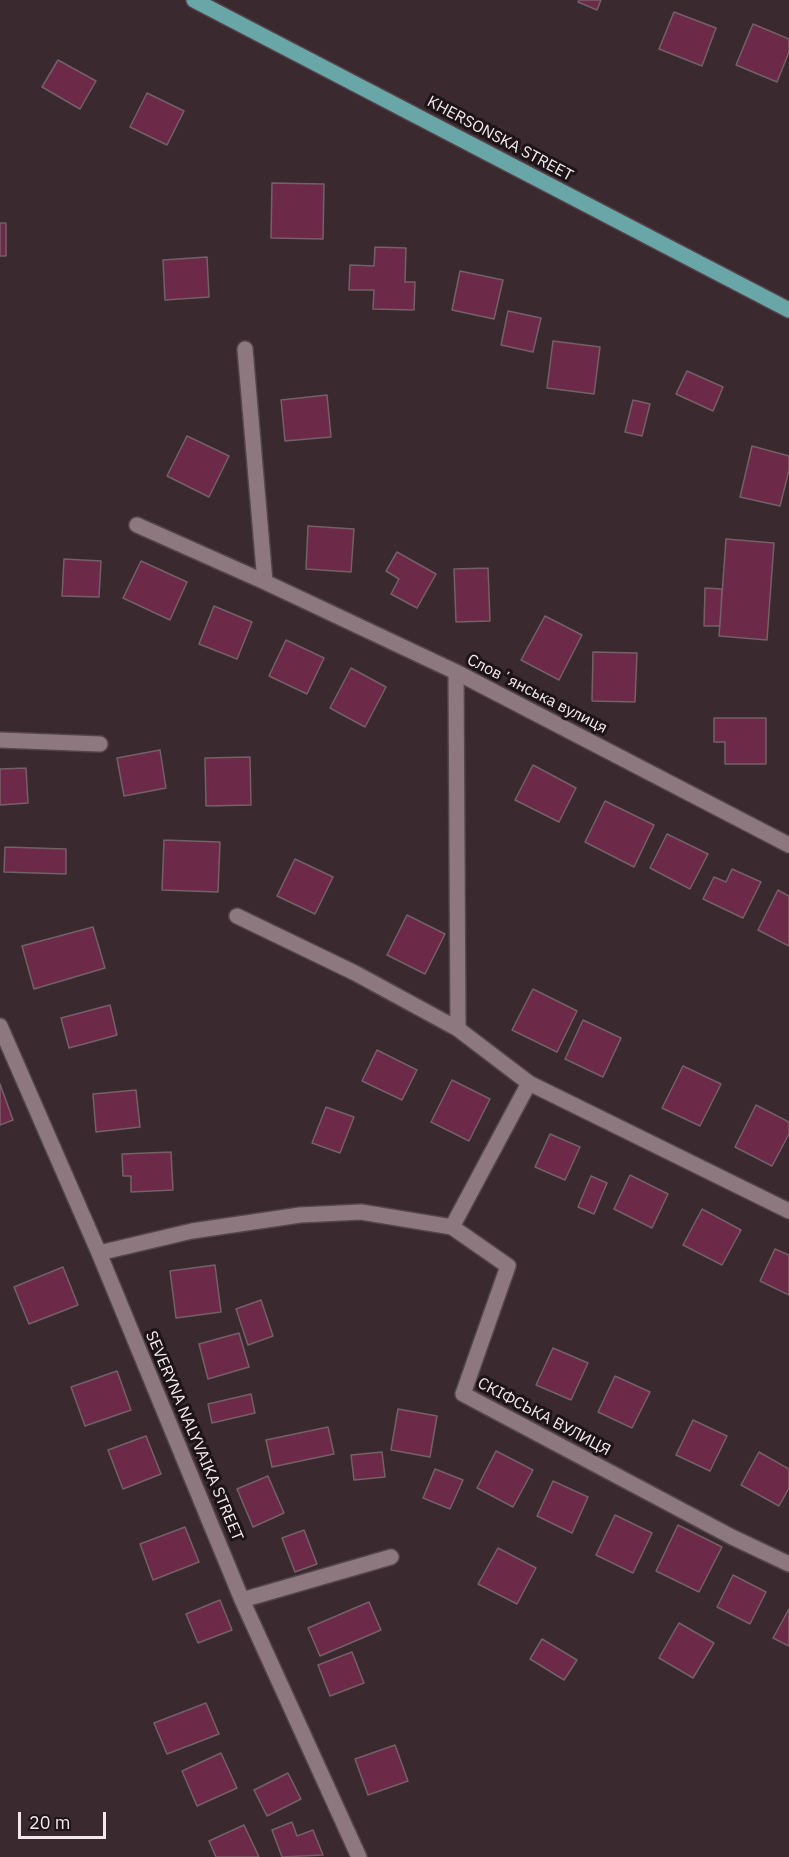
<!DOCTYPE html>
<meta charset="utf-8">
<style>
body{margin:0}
#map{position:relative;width:789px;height:1857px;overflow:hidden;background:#3b2930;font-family:"IBM Plex Sans",sans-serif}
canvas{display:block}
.scale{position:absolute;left:18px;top:1812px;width:88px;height:27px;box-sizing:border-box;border:3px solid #f5e8ed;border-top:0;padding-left:8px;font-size:18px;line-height:21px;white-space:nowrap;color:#f5e8ed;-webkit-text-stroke:4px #1d1417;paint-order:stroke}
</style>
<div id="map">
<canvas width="789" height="1857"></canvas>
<div class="scale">20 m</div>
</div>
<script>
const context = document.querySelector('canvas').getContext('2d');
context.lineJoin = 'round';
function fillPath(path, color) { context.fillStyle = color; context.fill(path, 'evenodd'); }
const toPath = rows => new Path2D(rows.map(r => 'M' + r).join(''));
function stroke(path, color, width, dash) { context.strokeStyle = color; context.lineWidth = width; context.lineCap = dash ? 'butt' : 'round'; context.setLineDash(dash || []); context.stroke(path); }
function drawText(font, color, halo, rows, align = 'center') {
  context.font = font + ' "IBM Plex Sans",sans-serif'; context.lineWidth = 6; context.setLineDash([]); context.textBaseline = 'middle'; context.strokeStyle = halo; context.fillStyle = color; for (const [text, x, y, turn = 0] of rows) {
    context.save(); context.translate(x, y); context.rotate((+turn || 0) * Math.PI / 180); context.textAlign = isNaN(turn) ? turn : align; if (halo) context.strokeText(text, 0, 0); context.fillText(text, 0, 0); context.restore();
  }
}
const building = toPath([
 [579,0,601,0,597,10,578,2,579,0],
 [674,12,716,28,702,66,659,49,674,12],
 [753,24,789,39,789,52,777,82,736,65,753,24],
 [58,60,96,81,80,109,42,87,58,60],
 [147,93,184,111,167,145,130,127,147,93],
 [272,183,324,184,323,239,271,238,272,183],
 [0,223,6,223,6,256,0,256,0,223],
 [375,247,406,248,405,282,415,282,414,310,373,309,374,290,349,290,350,265,374,266,375,247],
 [207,257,209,297,165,300,163,260,207,257],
 [460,271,503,280,494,319,452,310,460,271],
 [508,311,541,318,533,352,501,345,508,311],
 [553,341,600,347,594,394,547,388,553,341],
 [687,371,723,387,713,411,676,394,687,371],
 [327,395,331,437,285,441,281,400,327,395],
 [633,400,650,404,642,436,625,432,633,400],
 [187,436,229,456,209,497,167,476,187,436],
 [752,446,789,456,789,470,780,506,740,497,752,446],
 [308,526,354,529,351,572,306,569,308,526],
 [726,539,774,543,767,640,719,636,726,539],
 [397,552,436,574,417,608,391,594,399,579,386,571,397,552],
 [64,559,101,561,99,597,62,596,64,559],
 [141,561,187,582,170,620,123,598,141,561],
 [488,568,490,621,456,622,454,569,488,568],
 [705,588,722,589,720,626,704,626,705,588],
 [214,606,252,622,237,659,199,644,214,606],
 [545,616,582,635,559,680,521,660,545,616],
 [286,640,324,658,307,694,269,676,286,640],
 [593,652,637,653,635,702,592,701,593,652],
 [351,668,386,687,365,727,330,708,351,668],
 [714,718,766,718,766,764,725,764,725,742,714,742,714,718],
 [160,750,166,788,124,796,117,758,160,750],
 [250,757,251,805,206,806,205,758,250,757],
 [533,765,576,788,559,822,515,800,533,765],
 [26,768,28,803,0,805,0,769,26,768],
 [605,801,654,825,634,867,585,842,605,801],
 [667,834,708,854,690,889,650,868,667,834],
 [164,840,220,842,218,892,162,890,164,840],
 [5,847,66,849,66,874,4,872,5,847],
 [295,859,333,877,315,914,277,896,295,859],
 [732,869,761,882,743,918,703,899,714,877,726,882,732,869],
 [778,890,789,896,789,946,758,930,778,890],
 [407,915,445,934,425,974,387,955,407,915],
 [93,927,105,968,34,989,22,946,93,927],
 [533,989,577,1011,557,1052,512,1030,533,989],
 [110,1005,117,1035,69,1048,61,1018,110,1005],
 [583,1020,621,1038,603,1077,565,1059,583,1020],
 [377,1050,417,1070,402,1100,362,1081,377,1050],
 [683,1066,721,1084,700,1126,662,1108,683,1066],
 [452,1080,490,1099,469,1141,431,1122,452,1080],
 [0,1084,13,1120,0,1125,0,1084],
 [136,1090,140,1127,96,1132,93,1094,136,1090],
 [756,1105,789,1122,789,1134,772,1166,735,1147,756,1105],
 [326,1107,354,1117,340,1153,312,1143,326,1107],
 [550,1134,580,1147,565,1180,535,1167,550,1134],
 [171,1152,173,1190,131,1192,131,1176,123,1176,122,1154,171,1152],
 [630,1175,668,1194,652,1228,614,1209,630,1175],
 [591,1176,607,1183,594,1214,578,1207,591,1176],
 [702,1209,741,1230,722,1265,683,1245,702,1209],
 [775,1249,789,1255,789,1295,760,1281,775,1249],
 [215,1265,221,1312,176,1318,170,1271,215,1265],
 [63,1267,78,1305,29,1324,14,1287,63,1267],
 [261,1300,273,1336,248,1345,236,1309,261,1300],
 [239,1333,249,1367,208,1379,199,1344,239,1333],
 [553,1348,588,1363,571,1400,536,1385,553,1348],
 [117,1371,131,1410,85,1426,71,1387,117,1371],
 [615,1376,650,1392,632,1428,598,1412,615,1376],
 [251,1394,255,1413,212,1423,208,1404,251,1394],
 [398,1409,437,1416,430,1457,391,1450,398,1409],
 [693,1420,727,1436,710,1471,676,1455,693,1420],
 [328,1427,334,1454,272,1467,266,1440,328,1427],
 [146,1436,161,1474,123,1489,108,1450,146,1436],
 [496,1451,533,1470,513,1507,477,1488,496,1451],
 [382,1452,385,1477,354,1480,351,1455,382,1452],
 [759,1452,789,1469,789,1488,779,1506,741,1485,759,1452],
 [435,1469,463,1480,450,1509,423,1498,435,1469],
 [268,1476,284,1513,253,1527,237,1489,268,1476],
 [553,1481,588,1497,572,1533,537,1516,553,1481],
 [615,1515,652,1533,633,1573,596,1555,615,1515],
 [678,1525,722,1547,699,1592,656,1571,678,1525],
 [185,1527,199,1562,153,1580,140,1544,185,1527],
 [304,1530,317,1564,295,1572,282,1538,304,1530],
 [498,1548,536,1568,517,1604,478,1584,498,1548],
 [733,1575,766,1592,750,1624,717,1607,733,1575],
 [220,1600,232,1630,198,1643,186,1614,220,1600],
 [369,1602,381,1630,320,1656,308,1628,369,1602],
 [789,1609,789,1646,773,1638,789,1609],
 [679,1623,714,1643,693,1678,659,1658,679,1623],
 [542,1639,577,1660,564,1680,530,1659,542,1639],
 [352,1652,364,1683,330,1696,318,1665,352,1652],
 [206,1703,219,1734,167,1754,154,1723,206,1703],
 [395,1745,408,1781,368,1795,355,1759,395,1745],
 [221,1753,237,1788,197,1806,182,1771,221,1753],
 [288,1773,301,1799,267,1816,254,1790,288,1773],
 [292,1822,297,1836,313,1830,323,1855,282,1857,272,1830,292,1822],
 [244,1825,259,1857,216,1857,209,1841,244,1825]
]);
const minor = toPath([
 [245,349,265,582,456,672,789,845],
 [137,525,265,582],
 [456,672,458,1029],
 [0,740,100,744],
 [237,916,355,973,458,1029,529,1083,789,1211],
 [0,1026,99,1253,242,1600,359,1857],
 [452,1227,529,1083],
 [99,1253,192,1231,300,1215,361,1212,452,1227,508,1266,463,1394,732,1537,789,1564],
 [242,1600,391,1557]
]);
const major = toPath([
 [194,0,789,310]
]);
const streetNames = [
 ["KHERSONSKA STREET",500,139,28],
 ["Словʼянська вулиця",537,694,27],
 ["СКІФСЬКА ВУЛИЦЯ",544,1417,28],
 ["SEVERYNA NALYVAIKA STREET",194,1436,67]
];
fillPath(building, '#6c2a48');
stroke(building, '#746067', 1.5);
stroke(minor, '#54454b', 18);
stroke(major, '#54454b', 18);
stroke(minor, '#8d7880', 15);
stroke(major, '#68a6a8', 15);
drawText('16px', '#f5e8ed', '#1d1417', streetNames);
</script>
